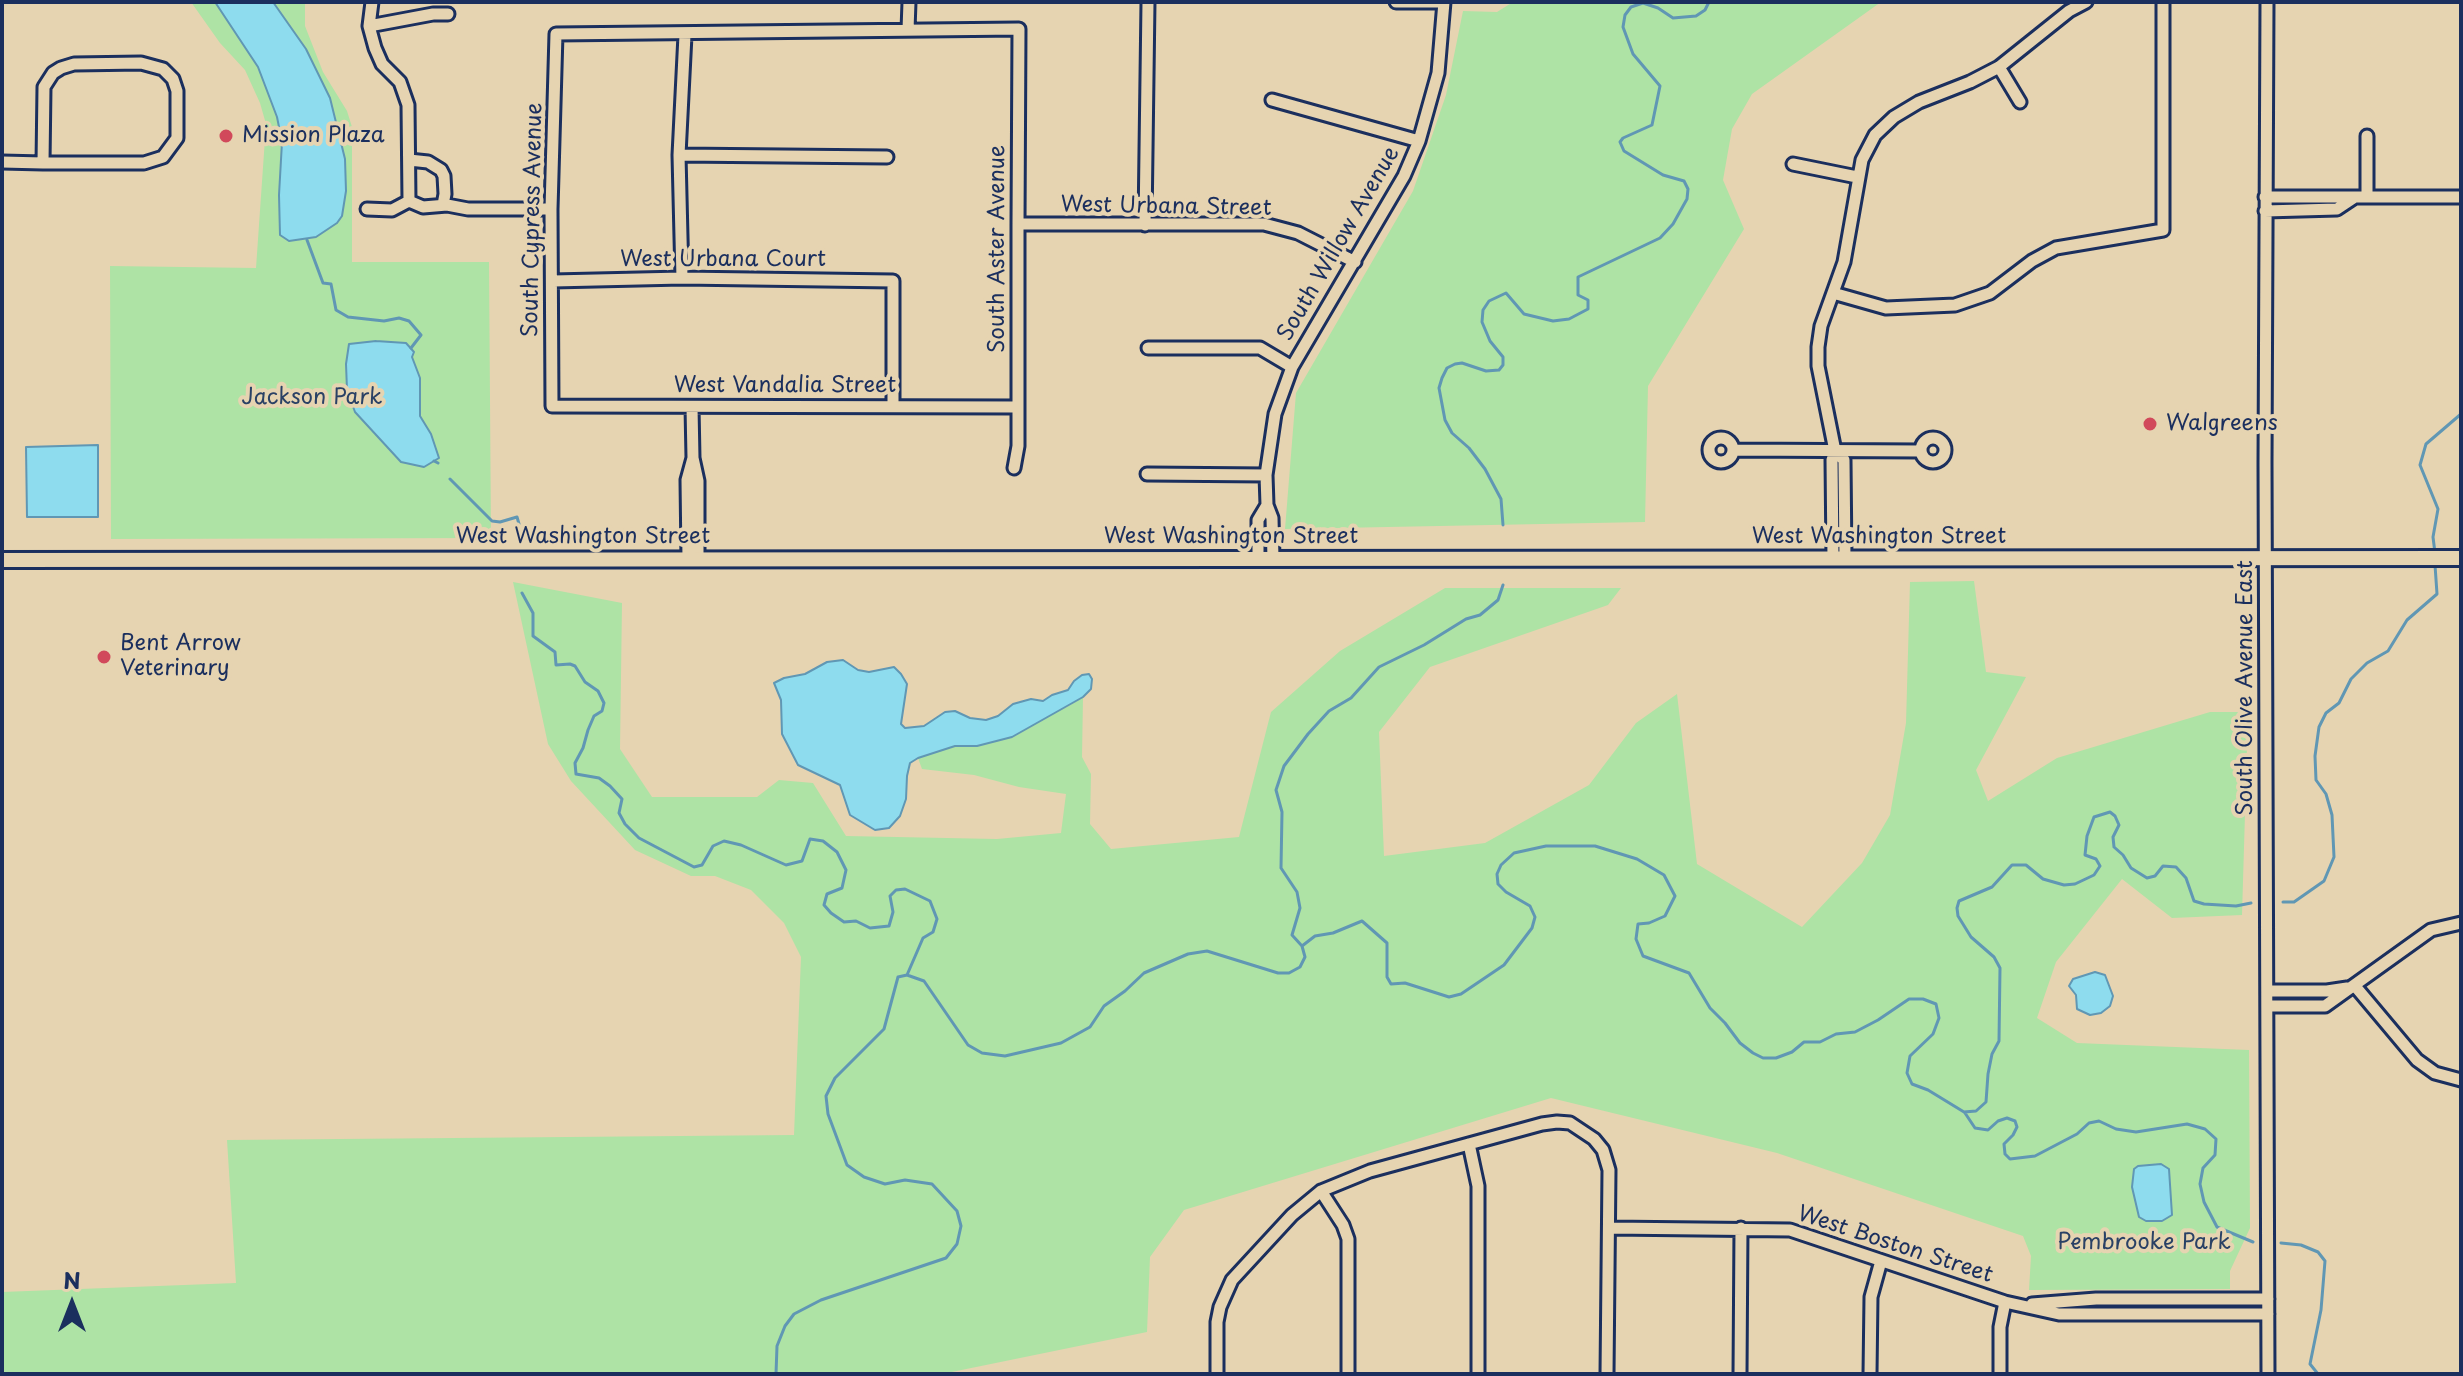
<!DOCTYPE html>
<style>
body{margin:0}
#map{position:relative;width:2463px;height:1376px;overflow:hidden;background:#e6d4b1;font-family:"Playpen Sans",sans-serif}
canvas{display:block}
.frame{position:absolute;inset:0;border:4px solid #1b2f5e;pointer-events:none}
.north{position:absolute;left:32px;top:1264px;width:80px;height:80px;-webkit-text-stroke:6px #e6d4b1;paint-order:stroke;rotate:0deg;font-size:22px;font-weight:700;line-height:32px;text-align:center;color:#1b2f5e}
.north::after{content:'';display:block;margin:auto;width:28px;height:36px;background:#1b2f5e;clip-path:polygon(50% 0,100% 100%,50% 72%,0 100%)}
</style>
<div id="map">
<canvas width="2463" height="1376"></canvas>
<div class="frame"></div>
<div class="north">N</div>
</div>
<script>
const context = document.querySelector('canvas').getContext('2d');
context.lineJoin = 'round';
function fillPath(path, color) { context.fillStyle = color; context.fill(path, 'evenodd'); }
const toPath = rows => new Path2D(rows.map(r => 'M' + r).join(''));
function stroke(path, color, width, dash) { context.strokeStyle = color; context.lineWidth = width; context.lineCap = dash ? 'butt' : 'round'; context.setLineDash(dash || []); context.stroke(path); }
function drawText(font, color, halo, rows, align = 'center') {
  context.font = font + ' "Playpen Sans",sans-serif'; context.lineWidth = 8; context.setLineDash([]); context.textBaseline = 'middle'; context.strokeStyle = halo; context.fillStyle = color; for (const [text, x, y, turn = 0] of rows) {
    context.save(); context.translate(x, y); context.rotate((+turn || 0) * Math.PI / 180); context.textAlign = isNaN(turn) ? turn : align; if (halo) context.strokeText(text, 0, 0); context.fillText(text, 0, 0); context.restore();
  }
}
const green = toPath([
 [191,2,305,2,305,26,323,72,347,111,352,127,352,262,489,262,491,538,111,539,110,266,256,268,266,124,260,103,245,70,220,43],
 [1513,2,1881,2,1752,94,1732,129,1723,180,1744,229,1648,386,1645,522,1285,529,1296,393,1413,191,1446,95,1463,11,1497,12],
 [1974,581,1986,672,2026,677,1976,770,1988,801,2057,758,2210,712,2248,712,2242,915,2172,918,2122,879,2056,962,2037,1018,2077,1043,2249,1050,2250,1228,2230,1271,2230,1289,2029,1290,2031,1256,2023,1236,1777,1153,1551,1098,1184,1210,1150,1257,1147,1332,942,1374,2,1374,2,1292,236,1283,227,1140,794,1135,801,957,784,923,751,890,715,876,691,876,635,850,571,781,548,744,513,582,622,603,620,749,652,797,757,797,779,780,813,783,846,836,997,839,1061,833,1066,794,1019,787,974,775,922,769,918,758,955,746,977,746,1067,707,1083,697,1082,757,1091,774,1090,824,1111,849,1239,837,1271,712,1340,651,1445,588,1621,588,1608,605,1430,667,1379,732,1384,856,1485,843,1589,785,1636,723,1677,694,1697,864,1802,927,1862,863,1890,815,1906,723,1910,582]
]);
const water = toPath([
 [215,2,273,2,306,49,330,98,345,159,346,191,342,216,337,223,316,237,289,241,280,235,279,195,282,142,277,117,258,67,215,2],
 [376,341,406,343,414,352,412,357,420,378,420,416,431,434,439,458,424,467,401,462,355,412,347,390,346,364,349,344,376,341],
 [98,445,98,517,27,517,26,447,98,445],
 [843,660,858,670,869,672,894,667,901,674,907,684,901,724,905,728,924,726,945,712,955,711,970,718,986,720,998,716,1013,704,1031,699,1043,701,1052,695,1068,690,1074,681,1082,675,1089,674,1092,679,1091,689,1083,697,1012,737,977,746,955,746,918,758,910,763,907,776,906,799,900,816,889,828,875,830,850,815,840,785,798,765,782,734,781,700,774,683,784,678,805,674,827,662,843,660],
 [2095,972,2105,975,2113,996,2110,1006,2101,1013,2090,1015,2077,1009,2076,995,2069,986,2073,979,2095,972],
 [2161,1164,2169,1169,2172,1215,2162,1221,2146,1221,2139,1217,2132,1187,2134,1169,2138,1166,2161,1164]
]);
const stream = toPath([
 [307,240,323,283,331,284,336,310,348,317,384,321,399,318,409,321,421,335,411,348],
 [434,461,438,463],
 [450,479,492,521,500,522,517,517,519,524],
 [1503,525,1501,499,1485,469,1469,448,1452,433,1445,420,1439,388,1442,378,1447,368,1455,364,1462,363,1486,371,1499,370,1503,365,1503,357,1490,341,1482,322,1483,310,1489,301,1506,293,1524,314,1553,321,1569,319,1588,309,1588,300,1578,295,1578,277,1660,238,1673,224,1687,199,1688,189,1684,181,1663,175,1624,151,1620,142,1623,138,1652,125,1660,86,1633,54,1623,27,1625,15,1631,7,1643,3,1658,8,1673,18,1696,16,1705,10,1709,2],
 [2435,553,2433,537,2438,509,2420,465,2426,444,2461,414],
 [522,593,533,613,533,636,555,652,556,665,570,664,575,666,585,682,598,691,604,703,602,711,594,716,588,730,583,748,575,763,576,774,599,778,610,786,622,799,619,813,625,824,639,838,694,867,702,865,713,846,724,841,741,845,786,865,802,861,810,839,823,841,837,852,846,870,842,888,827,894,824,905,831,913,844,922,856,921,870,928,889,926,893,912,890,896,896,890,905,889,930,901,937,919,933,932,923,938,907,975],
 [2283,902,2294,902,2324,881,2334,857,2332,815,2326,794,2316,780,2315,756,2319,727,2326,713,2339,703,2351,679,2367,663,2388,651,2407,620,2437,594,2435,565],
 [1302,946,1315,936,1333,933,1362,921,1387,943,1387,977,1391,984,1405,983,1449,997,1461,994,1504,965,1532,928,1535,917,1530,906,1506,892,1498,884,1497,874,1501,865,1514,853,1546,846,1595,846,1637,859,1664,875,1675,896,1665,916,1649,923,1638,924,1636,939,1643,956,1689,973,1710,1008,1725,1023,1740,1043,1753,1053,1763,1058,1776,1058,1792,1052,1804,1042,1820,1042,1836,1034,1855,1032,1878,1020,1909,999,1923,999,1936,1004,1939,1018,1933,1034,1910,1056,1907,1073,1912,1084,1928,1090,1964,1112,1976,1111,1986,1102,1988,1074,1992,1054,1999,1041,2000,968,1994,957,1971,937,1958,916,1957,908,1959,901,1992,887,2012,865,2026,865,2043,879,2064,885,2075,884,2094,875,2100,866,2096,859,2085,855,2087,836,2094,817,2110,812,2115,816,2119,825,2113,837,2114,847,2123,855,2131,868,2147,878,2155,876,2163,866,2176,867,2186,878,2194,901,2204,904,2236,906,2251,903],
 [1965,1113,1975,1128,1988,1130,1998,1121,2007,1118,2015,1121,2017,1127,2013,1135,2004,1144,2005,1154,2010,1159,2035,1156,2077,1134,2089,1123,2099,1121,2116,1129,2136,1132,2187,1124,2205,1129,2216,1139,2215,1155,2203,1168,2200,1184,2204,1202,2217,1227,2253,1242],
 [2281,1243,2301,1245,2318,1252,2325,1261,2321,1310,2310,1364,2318,1374],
 [776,1374,777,1346,785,1326,794,1314,821,1300,946,1258,957,1244,961,1226,957,1211,932,1184,905,1180,885,1184,864,1177,847,1165,828,1114,826,1096,835,1078,884,1029,898,977,907,975,924,981,968,1045,982,1053,1005,1056,1061,1043,1090,1027,1104,1006,1125,991,1144,973,1188,954,1207,951,1278,973,1289,973,1300,967,1305,957,1302,946,1292,935,1300,908,1297,892,1281,868,1282,812,1276,790,1284,766,1308,734,1329,711,1351,698,1379,667,1424,645,1466,619,1480,615,1498,600,1503,585]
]);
const minor = toPath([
 [372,2,369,26,375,48,382,64,400,82,408,105,409,201],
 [1396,2,1444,2],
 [2267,2,2265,462,2268,1374],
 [369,26,433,14,448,14],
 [908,30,909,2],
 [1999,67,2020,102],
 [1272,100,1419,141],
 [679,155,887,157],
 [409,160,428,162,441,170,444,176,445,194,443,205],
 [2,162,43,163,144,163,163,157,177,138,177,91,173,79,163,69,141,63,74,64,61,68,53,73,44,87,43,163],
 [1793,164,1857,177],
 [2367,196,2367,136],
 [2265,197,2461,197],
 [367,209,392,210,409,201,423,207,447,205,468,209,551,209],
 [2265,211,2337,209,2355,197],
 [1018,224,1264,224,1298,233,1355,262],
 [1145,225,1148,2],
 [682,278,679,155,685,35],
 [553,281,682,278,893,281,893,406],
 [1833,293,1886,308,1955,305,1990,293,2032,261,2056,248,2163,230,2163,2],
 [1148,348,1260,348,1292,367],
 [692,407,693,458],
 '1709 450a12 12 0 1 1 24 0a12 12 0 1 1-24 0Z',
 '1921 450a12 12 0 1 1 24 0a12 12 0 1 1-24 0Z',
 [1734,450,1921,451],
 [1835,451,1844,460,1845,559],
 [1014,468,1018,446,1018,224,1019,29,556,34,551,209,552,406,1018,407],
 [1147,474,1266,475],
 [688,559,687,480,693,458,698,481,698,559],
 [1258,559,1258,520,1267,505],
 [1273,559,1272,518,1267,505,1266,475,1275,414,1292,367,1404,176,1419,141,1438,73,1444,2],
 [1833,559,1832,460,1835,451,1818,366,1818,347,1821,326,1844,262,1862,160,1875,135,1894,117,1919,102,1970,82,1999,67,2069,11,2086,2],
 [2355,986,2417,1060,2435,1073,2461,1080],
 [2267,991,2327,991,2347,988],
 [2267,1006,2325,1006,2431,930,2461,923],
 [1469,1144,1478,1186,1478,1374],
 [1321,1191,1343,1225,1348,1239,1348,1374],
 [1610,1228,1790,1230,2005,1302,2059,1314,2268,1314],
 [2032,1304,2096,1299,2268,1299],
 [1217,1374,1217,1322,1220,1307,1232,1280,1292,1215,1321,1191,1370,1171,1542,1124,1557,1122,1570,1123,1594,1139,1603,1150,1609,1170,1607,1374],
 [1740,1374,1741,1228],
 [1870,1374,1871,1297,1881,1261],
 [2000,1374,2000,1327,2005,1302]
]);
const major = toPath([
 [2,560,2461,558]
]);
const markers = [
 [226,136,8,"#d1495b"],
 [2150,424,8,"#d1495b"],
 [104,657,8,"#d1495b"]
];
const poiNames = [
 ["Mission Plaza",242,136],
 ["Walgreens",2166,424],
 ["Bent Arrow",120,644],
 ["Veterinary",120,669]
];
const streetNames = [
 ["West Urbana Street",1166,207,1],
 ["South Cypress Avenue",533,220,-89],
 ["South Willow Avenue",1339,244,-60],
 ["South Aster Avenue",998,249,-90],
 ["West Urbana Court",723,260],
 ["West Vandalia Street",785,386],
 ["West Washington Street",583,537],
 ["West Washington Street",1231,537],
 ["West Washington Street",1879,537],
 ["South Olive Avenue East",2246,688,-90],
 ["West Boston Street",1895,1245,18]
];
const parkNames = [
 ["Jackson Park",312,398],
 ["Pembrooke Park",2144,1243]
];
fillPath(green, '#aee3a5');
fillPath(water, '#8edcee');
stroke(water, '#6097b4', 2);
stroke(stream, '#6097b4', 3);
stroke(minor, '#1b2f5e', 17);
stroke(major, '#1b2f5e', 20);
stroke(minor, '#e6d4b1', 11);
stroke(major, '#e6d4b1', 14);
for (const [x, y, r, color] of markers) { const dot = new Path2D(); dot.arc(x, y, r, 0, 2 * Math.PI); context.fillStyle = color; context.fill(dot); stroke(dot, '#e6d4b1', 3); }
drawText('22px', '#1b2f5e', '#e6d4b1', poiNames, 'left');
drawText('22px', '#1b2f5e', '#e6d4b1', streetNames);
drawText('22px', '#2a4165', '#e6d4b1', parkNames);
</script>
